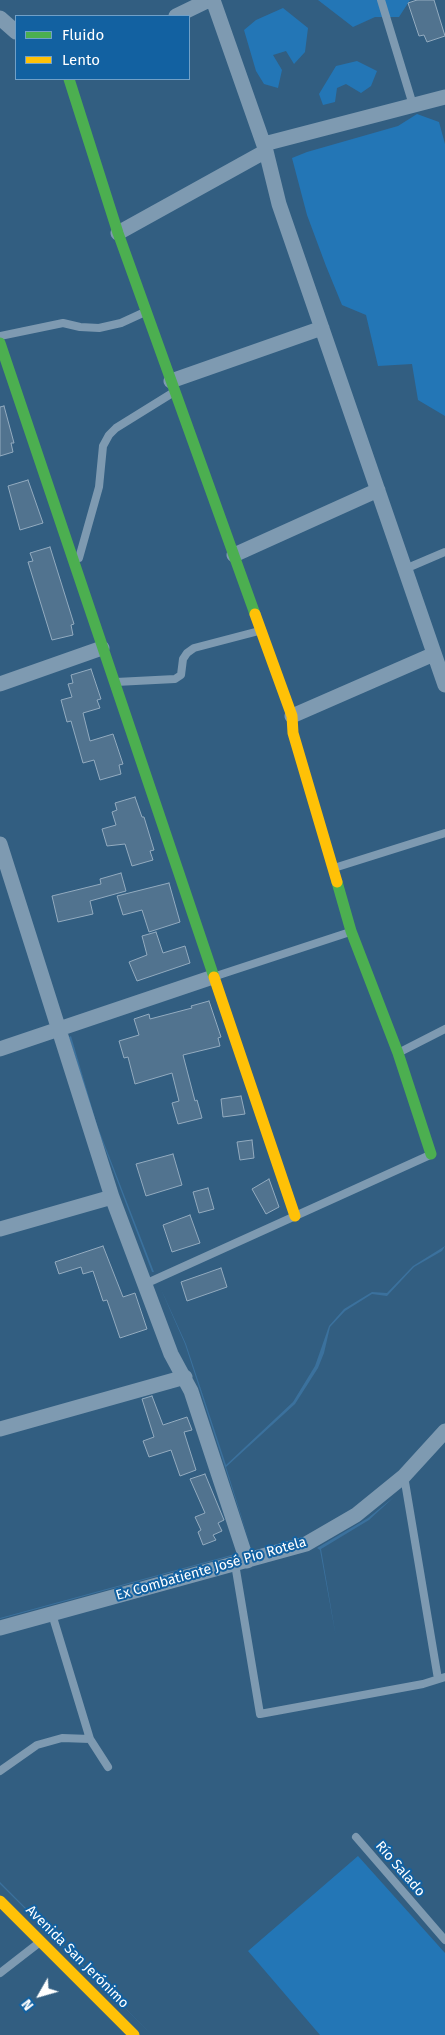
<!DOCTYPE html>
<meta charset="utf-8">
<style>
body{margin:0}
#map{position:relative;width:445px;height:2035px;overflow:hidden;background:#325e81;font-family:"Fira Sans",sans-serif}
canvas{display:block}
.legend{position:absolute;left:15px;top:15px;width:175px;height:65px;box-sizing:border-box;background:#1261a1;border:1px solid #71a0c7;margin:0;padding:6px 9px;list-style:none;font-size:15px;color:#fff}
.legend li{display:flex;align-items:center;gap:10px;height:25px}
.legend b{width:25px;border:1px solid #71a0c7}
.north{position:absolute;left:15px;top:1970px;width:50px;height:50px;-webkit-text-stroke:4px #1261a1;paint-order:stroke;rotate:232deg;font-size:14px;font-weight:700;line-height:20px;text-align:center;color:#fff}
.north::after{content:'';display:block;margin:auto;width:18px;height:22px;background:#fff;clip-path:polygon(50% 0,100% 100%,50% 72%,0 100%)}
</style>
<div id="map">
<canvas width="445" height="2035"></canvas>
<ul class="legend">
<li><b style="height:6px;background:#4caf50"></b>Fluido</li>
<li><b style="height:6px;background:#ffc107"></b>Lento</li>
</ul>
<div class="north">N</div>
</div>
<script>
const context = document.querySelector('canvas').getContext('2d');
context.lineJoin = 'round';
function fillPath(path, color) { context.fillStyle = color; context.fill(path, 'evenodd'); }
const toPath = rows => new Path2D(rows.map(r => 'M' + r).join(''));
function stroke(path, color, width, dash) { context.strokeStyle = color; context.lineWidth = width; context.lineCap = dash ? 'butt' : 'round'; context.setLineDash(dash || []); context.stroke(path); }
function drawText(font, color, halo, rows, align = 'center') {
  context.font = font + ' "Fira Sans",sans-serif'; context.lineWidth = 4; context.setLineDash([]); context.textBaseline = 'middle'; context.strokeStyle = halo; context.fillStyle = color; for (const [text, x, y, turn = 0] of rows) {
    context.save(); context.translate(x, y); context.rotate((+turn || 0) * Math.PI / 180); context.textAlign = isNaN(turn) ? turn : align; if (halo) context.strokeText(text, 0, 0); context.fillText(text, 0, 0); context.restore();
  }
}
const green = toPath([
 [318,0,410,0,399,17,375,17,353,27],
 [283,8,308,28,305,52,294,64,286,51,273,55,282,70,278,88,264,84,256,71,244,30,256,20],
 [357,61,377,71,371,86,361,93,346,84,337,88,335,102,323,105,319,94,336,66],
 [417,114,439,122,445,144,445,416,418,400,412,364,378,366,366,315,342,305,326,266,307,215,292,158,307,152,398,126],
 [358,1856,445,1953,445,2035,320,2035,248,1951]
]);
const water = toPath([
 [71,1036,97,1125,154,1272,152,1272,96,1125,69,1037],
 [445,1246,442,1251,414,1267,387,1296,372,1294,345,1311,330,1327,324,1353,318,1368,295,1404,226,1467,252,1550,185,1344,160,1287,186,1344,226,1465,293,1402,315,1366,329,1326,344,1309,372,1292,387,1293,413,1266],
 [394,1497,369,1520,321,1549,336,1637,320,1550,317,1548,368,1518],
 [235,1554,235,1555,0,1619,0,1618],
 [0,1882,152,2035,0,1884]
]);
const building = toPath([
 [417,0,434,0,445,36,427,42,424,35,419,36,408,3,417,0],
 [4,406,14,443,11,443,13,452,0,456,0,407,4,406],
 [28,480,43,523,20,530,8,486,28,480],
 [50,547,74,624,71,625,73,635,52,640,28,562,33,561,30,553,50,547],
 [91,669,101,699,97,700,100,708,83,713,90,741,113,734,123,764,119,765,121,774,100,780,94,760,83,763,71,721,67,722,61,700,72,697,68,684,73,683,71,675,91,669],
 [135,797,142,817,144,817,154,850,150,851,153,860,132,866,125,844,107,846,102,829,116,825,112,812,117,810,115,803,135,797],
 [121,873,126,891,90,901,93,914,58,922,52,896,101,884,100,879,121,873],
 [169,883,180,922,149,932,142,910,123,915,117,896,169,883],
 [156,932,163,953,185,946,190,963,137,981,129,962,147,955,142,936,156,932],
 [209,1001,221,1037,218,1038,220,1046,183,1055,195,1101,197,1100,202,1118,178,1124,172,1103,179,1101,172,1073,135,1084,128,1057,124,1058,119,1041,139,1035,134,1019,149,1014,150,1019,192,1008,191,1006,209,1001],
 [241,1096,245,1114,223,1117,221,1099,241,1096],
 [252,1140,254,1158,240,1160,237,1142,252,1140],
 [173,1154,182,1185,146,1196,136,1164,173,1154],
 [269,1179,279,1207,266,1214,252,1189,269,1179],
 [208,1188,214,1209,199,1213,193,1192,208,1188],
 [190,1215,200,1243,172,1252,163,1225,190,1215],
 [103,1246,123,1297,135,1293,147,1329,120,1338,107,1300,103,1301,93,1271,83,1274,81,1267,59,1274,55,1262,103,1246],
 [221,1268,227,1287,187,1301,181,1282,221,1268],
 [152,1396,163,1425,187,1417,192,1430,184,1432,196,1470,180,1476,171,1450,149,1457,143,1441,154,1437,142,1399,152,1396],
 [205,1474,224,1520,218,1523,222,1531,213,1535,216,1540,203,1545,198,1532,201,1530,195,1517,205,1513,190,1479,205,1474]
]);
const lane = toPath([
 [381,0,413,105],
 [0,336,63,323,80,327,99,328,121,323,145,312],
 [79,558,99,487,103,446,109,435,116,428,174,392],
 [405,569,445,552],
 [116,682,175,679,181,675,183,659,187,653,194,648,259,631],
 [334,868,445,833],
 [216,976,350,932],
 [400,1052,445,1029],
 [145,1284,430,1155],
 [404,1476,438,1679],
 [235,1564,260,1714,423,1684,445,1677],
 [52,1614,90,1739,108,1767],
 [0,1771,37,1745,62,1738,90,1739],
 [356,1837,445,1940],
 [0,1973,40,1942]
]);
const street = toPath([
 [213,0,266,151,279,204,445,685],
 [176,16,209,0],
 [0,18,16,32],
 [264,144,445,97],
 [118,233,266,151],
 [171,381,322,328],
 [234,555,378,490],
 [0,684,102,648],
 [292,716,434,654],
 [0,844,112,1197,171,1354,191,1391,247,1561],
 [0,1049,213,977],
 [0,1229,112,1197],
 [0,1429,185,1377],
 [0,1628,306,1544,356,1515,404,1476,445,1431]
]);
const fast = toPath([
 [69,79,118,233,255,614],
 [0,343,214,977],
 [337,882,351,931,398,1053,431,1154]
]);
const slow = toPath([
 [255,614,292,716,293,733,337,882],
 [214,977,295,1216],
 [0,1901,134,2035]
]);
const streetNames = [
 ["Ex Combatiente José Pio Rotela",211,1569,-16],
 ["Río Salado",400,1869,49],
 ["Avenida San Jerónimo",77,1957,45]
];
fillPath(green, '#2376b6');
fillPath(water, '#3b719d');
fillPath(building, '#51738f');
stroke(building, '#93abbf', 1);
stroke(lane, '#7e9ab1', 8);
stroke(street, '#7e9ab1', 15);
stroke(fast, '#4caf50', 11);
stroke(slow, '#ffc107', 11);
drawText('14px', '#fff', '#1261a1', streetNames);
</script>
